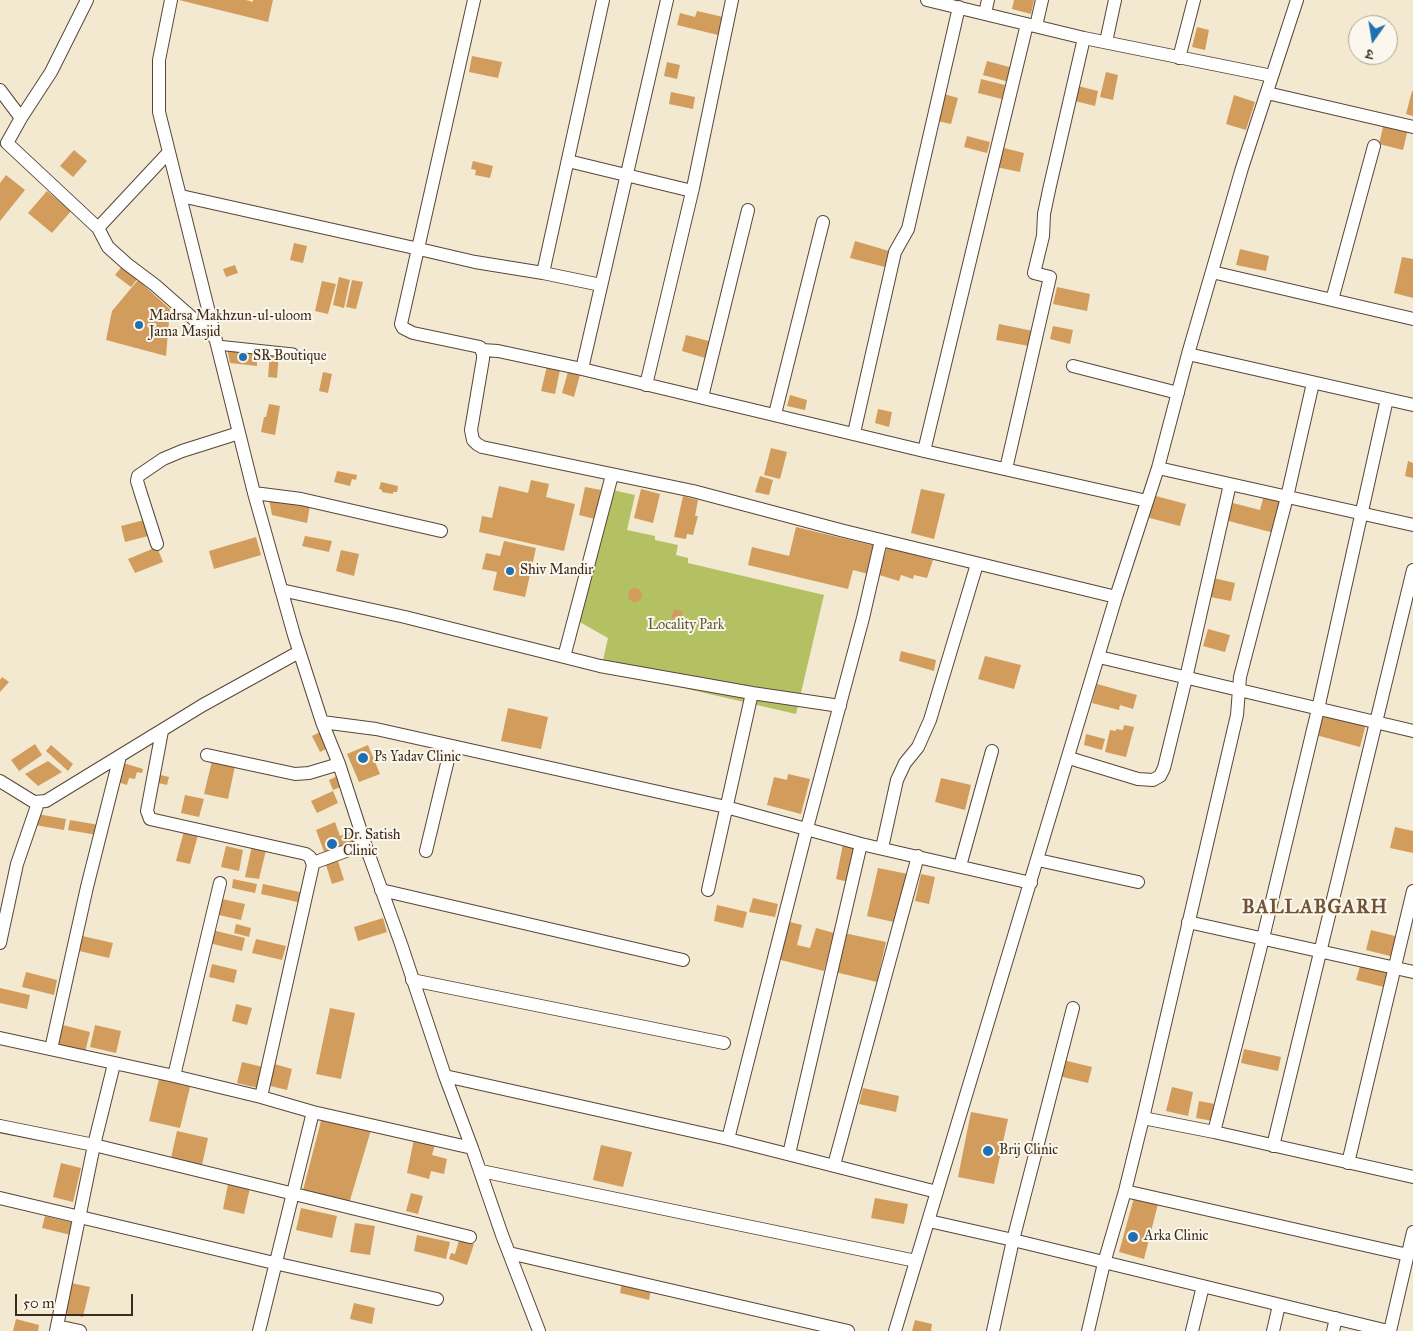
<!DOCTYPE html>
<meta charset="utf-8">
<style>
body{margin:0}
#map{position:relative;width:1413px;height:1331px;overflow:hidden;background:#f3e8d0;font-family:"IM FELL Great Primer","Noto Serif Devanagari",serif}
canvas{display:block}
.north{position:absolute;left:1348px;top:15px;width:50px;height:50px;box-sizing:border-box;background:#fbf7ec;border:1px solid #aea59a;border-radius:50%;rotate:193deg;font-size:14px;font-weight:700;line-height:20px;text-align:center;color:#3b2a1e}
.north::after{content:'';display:block;margin:auto;width:18px;height:22px;background:#1f6fb2;clip-path:polygon(50% 0,100% 100%,50% 72%,0 100%)}
.scale{position:absolute;left:15px;top:1294px;width:118px;height:22px;box-sizing:border-box;border:2px solid #3b2a1e;border-top:0;padding-left:6px;font-size:15px;line-height:18px;white-space:nowrap;color:#3b2a1e;-webkit-text-stroke:4px #fbf7ec;paint-order:stroke}
</style>
<div id="map">
<canvas width="1413" height="1331"></canvas>
<div class="north">उ</div>
<div class="scale">50 m</div>
</div>
<script>
const context = document.querySelector('canvas').getContext('2d');
context.lineJoin = 'round';
function fillPath(path, color) { context.fillStyle = color; context.fill(path, 'evenodd'); }
const toPath = rows => new Path2D(rows.map(r => 'M' + r).join(''));
function stroke(path, color, width, dash) { context.strokeStyle = color; context.lineWidth = width; context.lineCap = dash ? 'butt' : 'round'; context.setLineDash(dash || []); context.stroke(path); }
function drawText(font, color, halo, rows, align = 'center') {
  context.font = font + ' "IM FELL Great Primer",serif'; context.lineWidth = 4; context.setLineDash([]); context.textBaseline = 'middle'; context.strokeStyle = halo; context.fillStyle = color; for (const [text, x, y, turn = 0] of rows) {
    context.save(); context.translate(x, y); context.rotate((+turn || 0) * Math.PI / 180); context.textAlign = isNaN(turn) ? turn : align; if (halo) context.strokeText(text, 0, 0); context.fillText(text, 0, 0); context.restore();
  }
}
const green = toPath([
 [608,489,635,495,627,530,655,536,655,540,678,545,676,555,688,558,688,563,824,595,796,714,601,669,608,638,578,621]
]);
const building = toPath([
 [179,0,246,0,253,2,253,0,273,0,268,22],
 [1014,0,1034,0,1031,14,1012,9],
 [697,11,723,17,718,35,677,25,680,13,695,17],
 [1197,27,1209,30,1205,50,1192,47],
 [472,56,502,62,498,78,469,72],
 [987,61,1013,68,1009,82,983,75],
 [667,62,680,65,677,79,664,76],
 [1106,72,1118,75,1113,100,1100,97],
 [981,79,1005,85,1002,99,978,93],
 [1074,85,1098,91,1095,106,1071,100],
 [1412,91,1413,91,1413,116,1406,114],
 [671,92,695,97,693,109,669,104],
 [944,94,958,98,951,124,937,121],
 [1234,95,1255,102,1246,130,1226,124],
 [1384,123,1408,129,1403,150,1379,144],
 [967,136,990,142,987,153,964,147],
 [1000,147,1024,153,1020,172,996,167],
 [74,150,87,161,73,177,60,166],
 [473,161,493,166,490,178,475,175,476,170,471,169],
 [6,175,25,190,0,221,0,183],
 [47,191,71,211,52,233,28,213],
 [855,241,889,251,885,267,850,258],
 [294,243,307,246,303,263,290,260],
 [1240,249,1269,256,1266,271,1236,265],
 [1402,257,1413,259,1413,298,1394,293],
 [123,265,139,277,131,287,115,275],
 [235,265,238,273,226,277,223,269],
 [339,277,350,280,344,308,333,305],
 [138,280,170,309,166,356,106,340,112,311],
 [352,280,363,282,356,309,346,307],
 [322,281,336,284,328,314,315,311],
 [1057,287,1090,294,1087,311,1053,304],
 [999,324,1033,331,1029,346,996,340],
 [1053,326,1073,330,1070,344,1050,339],
 [686,335,709,341,705,358,682,351],
 [227,348,257,351,257,366,230,363],
 [270,353,279,354,277,378,268,377],
 [548,362,561,365,555,394,541,391],
 [569,368,581,371,574,397,562,393],
 [323,372,332,374,328,393,319,391],
 [790,395,807,400,805,410,787,406],
 [269,404,280,406,275,435,261,432,264,417,266,417],
 [878,409,892,412,889,427,875,423],
 [771,448,787,452,780,479,764,475],
 [1408,461,1413,463,1413,478,1405,476],
 [337,471,357,475,356,480,352,479,350,486,334,482],
 [760,476,773,480,769,495,755,492],
 [531,480,549,484,546,497,575,504,564,551,479,532,482,516,492,518,499,486,528,493],
 [381,482,398,486,397,492,393,492,393,494,382,492,382,490,379,489],
 [585,487,601,490,595,519,579,515],
 [641,489,660,494,653,523,634,518],
 [921,489,945,494,934,539,911,533],
 [1152,495,1186,504,1180,526,1146,517],
 [1264,495,1283,500,1274,533,1225,520,1229,502,1260,510],
 [683,496,698,500,695,516,698,516,693,535,687,534,686,539,674,537],
 [269,499,310,505,307,523,272,515],
 [148,519,152,535,125,542,121,526],
 [796,527,875,546,868,574,853,570,848,589,748,565,752,547,789,556],
 [305,536,332,541,329,552,302,546],
 [256,537,261,555,214,569,209,551],
 [504,541,536,548,525,597,493,590,497,572,482,569,486,553,500,556],
 [157,547,163,562,135,573,128,559],
 [887,547,933,560,927,578,914,575,913,579,901,575,899,581,879,575],
 [341,550,359,554,354,576,336,571],
 [1209,577,1235,583,1231,601,1205,596],
 '628 595a7 7 0 1 1 14 0a7 7 0 1 1-14 0Z',
 [674,609,683,612,679,621,671,618],
 [1208,629,1230,635,1225,652,1203,646],
 [901,651,936,660,934,671,899,661],
 [985,656,1021,665,1014,689,978,679],
 [2,677,9,682,0,692,0,680],
 [1097,684,1137,695,1133,709,1120,705,1119,710,1092,703],
 [508,708,548,717,541,749,501,741],
 [1323,712,1366,724,1360,747,1316,735],
 [1124,725,1134,727,1126,757,1105,752,1110,730,1116,731,1116,729,1123,730],
 [322,731,330,747,320,752,312,736],
 [1086,734,1105,739,1102,750,1084,745],
 [35,744,42,755,19,771,11,760],
 [51,745,73,764,68,771,46,751],
 [368,745,380,774,359,782,347,754],
 [48,761,62,772,38,786,25,774],
 [212,761,235,766,228,799,204,794],
 [120,762,143,769,142,773,137,772,135,779,129,778,127,785,115,781],
 [156,774,169,777,167,785,154,782],
 [788,774,810,779,801,814,767,805,774,777,787,780],
 [339,775,343,786,333,790,329,780],
 [941,778,971,785,965,810,935,802],
 [333,791,338,803,317,813,311,801],
 [185,795,204,799,199,817,181,813],
 [37,814,66,819,64,830,35,825],
 [70,820,99,825,97,835,68,830],
 [335,822,340,836,358,829,363,843,326,857,316,830],
 [1395,827,1413,831,1413,853,1390,848],
 [184,831,198,835,190,864,176,861],
 [843,844,857,847,849,882,836,879],
 [226,846,243,850,239,871,221,867],
 [252,846,266,850,259,879,245,877],
 [338,861,344,880,332,884,326,865],
 [878,868,908,874,898,923,867,916],
 [921,874,935,877,929,904,915,901],
 [233,879,257,884,255,893,232,888],
 [263,884,304,893,302,903,261,894],
 [753,898,778,904,775,917,749,912],
 [222,899,245,904,241,920,219,915],
 [717,905,747,912,743,928,714,921],
 [383,918,387,932,358,941,354,927],
 [786,921,802,925,797,945,810,948,816,928,834,933,824,971,777,959],
 [236,924,251,928,249,937,234,933],
 [212,930,245,938,242,951,209,943],
 [1371,930,1399,937,1394,957,1366,950],
 [844,933,886,942,877,982,835,972],
 [78,935,113,943,109,958,75,950],
 [256,939,286,946,282,960,252,953],
 [212,964,237,970,234,983,209,977],
 [1360,966,1392,973,1388,988,1356,980],
 [26,972,57,980,54,995,22,987],
 [0,988,30,995,27,1009,0,1003],
 [236,1004,252,1008,247,1025,232,1021],
 [330,1008,355,1013,341,1079,316,1074],
 [59,1024,90,1032,85,1052,54,1045],
 [95,1025,121,1031,116,1053,90,1047],
 [1244,1049,1281,1057,1278,1071,1241,1063],
 [1063,1060,1092,1067,1088,1083,1059,1076],
 [242,1062,267,1068,262,1089,237,1083],
 [271,1063,292,1069,287,1090,266,1085],
 [159,1079,190,1087,180,1128,149,1121],
 [1172,1087,1193,1092,1188,1116,1166,1111],
 [863,1088,899,1096,896,1112,859,1104],
 [1199,1101,1215,1104,1213,1121,1196,1118],
 [971,1112,1008,1119,994,1184,958,1177],
 [322,1117,371,1130,348,1207,302,1194],
 [177,1131,208,1138,202,1165,171,1158],
 [414,1139,435,1144,432,1155,447,1159,444,1174,431,1171,429,1179,407,1173],
 [601,1145,632,1152,623,1187,593,1180],
 [61,1163,81,1168,73,1202,53,1197],
 [228,1184,250,1188,244,1214,223,1209],
 [411,1193,423,1196,418,1214,406,1211],
 [1135,1194,1159,1200,1144,1259,1119,1252],
 [875,1198,908,1204,904,1224,871,1218],
 [301,1208,337,1216,332,1238,296,1230],
 [45,1216,74,1223,71,1235,42,1228],
 [355,1223,375,1226,370,1255,350,1252],
 [417,1235,450,1242,446,1259,414,1251],
 [459,1240,474,1244,467,1265,449,1259,451,1253,455,1254],
 [622,1282,651,1289,649,1300,620,1293],
 [71,1283,90,1287,83,1317,64,1313],
 [354,1303,375,1308,372,1324,350,1319],
 [16,1319,39,1325,38,1331,13,1331],
 [915,1320,932,1324,931,1331,912,1331]
]);
const pedestrian = toPath([
 [217,345,293,353]
]);
const minor = toPath([
 [171,0,159,60,159,112,254,493,294,635,322,722,339,764,365,844,401,944,445,1076,472,1148,502,1235,539,1331],
 [474,0,401,324,403,328,413,333,480,347,483,354,483,359,471,430,473,440,477,444,482,447,693,491,844,531,1116,597],
 [927,0,1084,38,1272,76],
 [985,13,988,0],
 [1036,26,1042,0],
 [1106,42,1115,0],
 [1179,58,1194,0],
 [0,90,21,118,7,143,98,228,108,247,127,264,155,285,214,337],
 [1267,93,1413,127],
 [21,118,51,72,87,0],
 [568,161,692,191],
 [181,196,419,249,475,262,543,273,601,285],
 [98,228,168,153],
 [1212,272,1413,319],
 [543,273,603,0],
 [1332,300,1374,146],
 [482,350,498,351,582,369,924,451,1147,501],
 [1188,354,1413,405],
 [1073,366,1178,393],
 [582,369,667,0],
 [646,385,693,188,732,0],
 [702,397,748,210],
 [775,414,823,222],
 [854,433,895,252,908,229,959,7],
 [924,451,1027,24],
 [1158,468,1413,525],
 [1006,469,1050,277,1034,273,1043,236,1044,214,1049,190,1084,38],
 [254,493,301,499,441,531],
 [157,544,141,494,137,481,138,476,163,459,182,451,239,433],
 [281,590,405,617,600,666,752,693,840,706],
 [564,657,612,475],
 [1099,657,1413,731],
 [322,722,376,729,726,807,861,844,1031,883],
 [162,731,147,811,150,819,306,854,310,857,313,865,261,1097],
 [207,755,295,774,309,773,339,764],
 [1069,758,1138,779,1153,780,1160,776,1164,768,1186,678,1230,484],
 [0,781,34,802,46,801,203,705,299,652],
 [882,848,897,780,905,763,918,747,930,720,977,564],
 [426,851,451,747],
 [1038,860,1138,882],
 [313,863,365,844],
 [960,866,992,751],
 [381,890,683,960],
 [708,890,752,693],
 [1188,922,1413,972],
 [0,943,17,864,38,803],
 [412,980,724,1043],
 [0,1038,174,1076,261,1097,313,1112,472,1148],
 [51,1049,87,887,120,756],
 [174,1076,220,883],
 [445,1076,728,1139,937,1192],
 [1143,1118,1214,1132,1413,1177],
 [0,1126,94,1145,470,1237],
 [1214,1132,1263,938,1318,709,1387,399],
 [728,1139,807,828,863,618,881,540],
 [1273,1146,1413,570],
 [789,1154,861,844],
 [1348,1163,1413,891],
 [834,1165,918,856],
 [481,1171,916,1261],
 [1125,1191,1408,1255],
 [0,1198,274,1263,437,1299],
 [929,1221,1013,1240,1388,1331],
 [509,1253,848,1331],
 [57,1326,80,1331],
 [56,1331,94,1145,114,1064],
 [259,1331,313,1112],
 [895,1331,1116,597,1158,468,1188,354,1242,168,1297,0],
 [993,1331,1013,1240,1073,1008],
 [1088,1331,1104,1263,1125,1191,1143,1118,1237,715,1240,677,1287,497,1313,383],
 [1192,1331,1203,1286],
 [1273,1331,1279,1305],
 [1333,1331,1336,1318],
 [1390,1331,1413,1232]
]);
const markers = [
 [139,325,5,"#1f6fb2"],
 [243,357,5,"#1f6fb2"],
 [510,571,5,"#1f6fb2"],
 [363,758,6,"#1f6fb2"],
 [332,844,6,"#1f6fb2"],
 [988,1151,6,"#1f6fb2"],
 [1133,1237,6,"#1f6fb2"]
];
const poiNames = [
 ["Madrsa Makhzun-ul-uloom",149,317],
 ["Jama Masjid",149,333],
 ["SR Boutique",253,357],
 ["Shiv Mandir",520,571],
 ["Ps Yadav Clinic",374,758],
 ["Dr. Satish",343,836],
 ["Clinic",343,852],
 ["Brij Clinic",999,1151],
 ["Arka Clinic",1144,1237]
];
const parkNames = [
 ["Locality Park",686,626]
];
const districtNames = [
 ["BALLABGARH",1315,908]
];
fillPath(green, '#b3c163');
fillPath(building, '#d29d5c');
stroke(pedestrian, '#574639', 11);
stroke(minor, '#574639', 14);
stroke(pedestrian, '#fff', 9);
stroke(minor, '#fff', 12);
for (const [x, y, r, color] of markers) { const dot = new Path2D(); dot.arc(x, y, r, 0, 2 * Math.PI); context.fillStyle = color; context.fill(dot); stroke(dot, '#fbf7ec', 2); }
drawText('14px', '#3b2a1e', '#fbf7ec', poiNames, 'left');
drawText('14px', '#5f5733', '#fbf7ec', parkNames);
context.letterSpacing = '1px';
drawText('bold 19px', '#705234', '#fbf7ec', districtNames);
context.letterSpacing = '0px';
</script>
